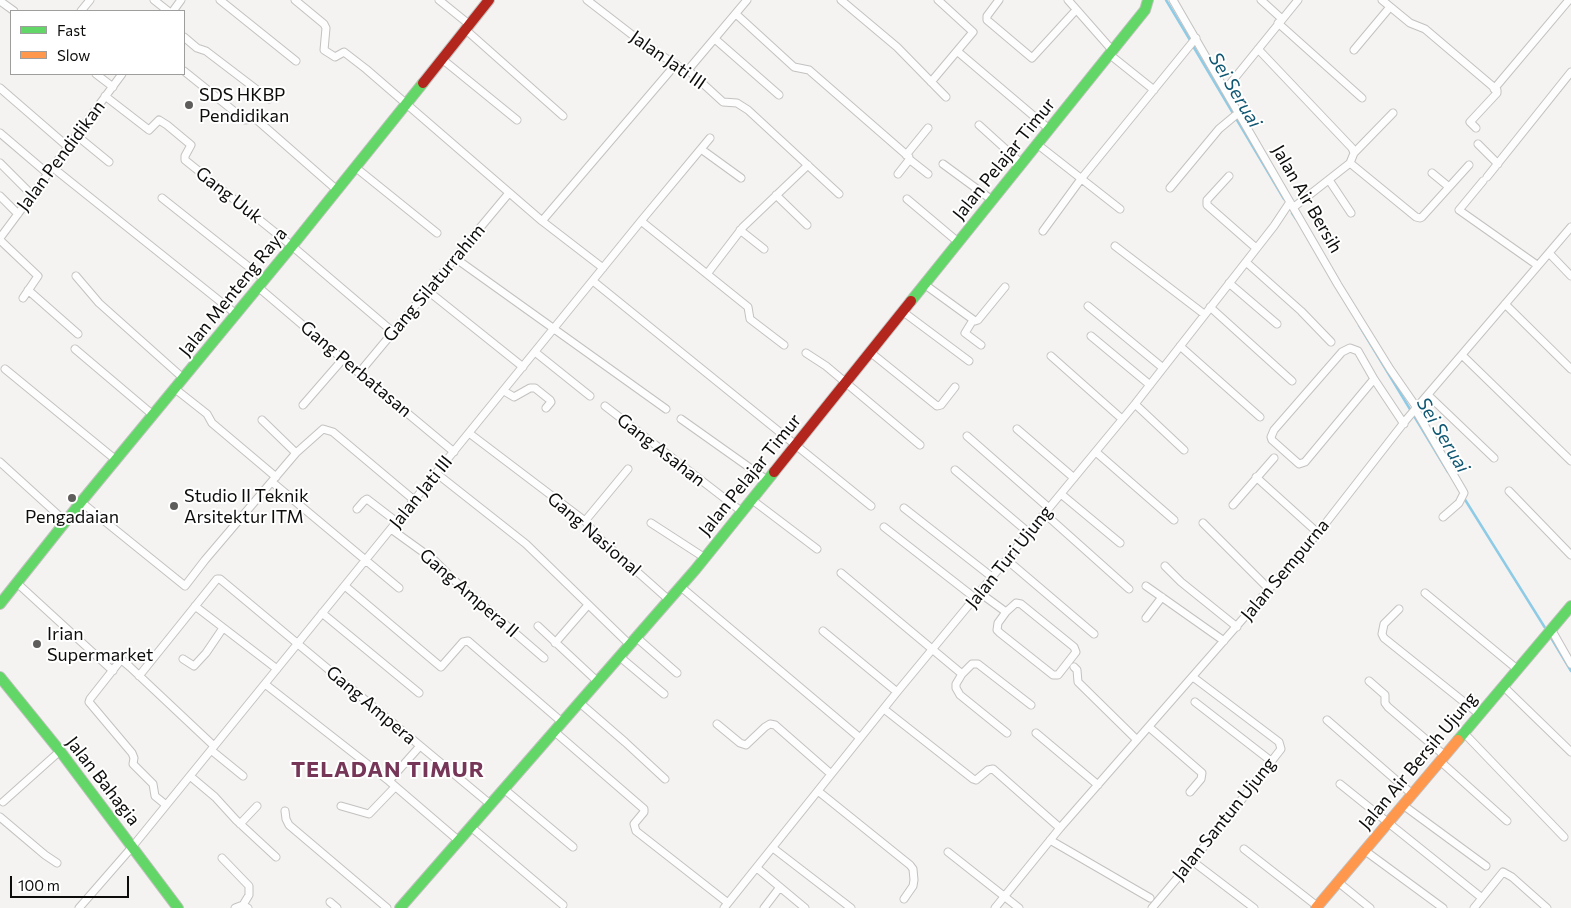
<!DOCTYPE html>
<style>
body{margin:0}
#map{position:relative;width:1571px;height:908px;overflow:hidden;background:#f5f3f1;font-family:Commissioner,sans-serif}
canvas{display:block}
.legend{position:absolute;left:10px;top:10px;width:175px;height:65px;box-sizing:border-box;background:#fff;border:1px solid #9e9e9d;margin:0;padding:6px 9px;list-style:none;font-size:15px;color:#0c0c0a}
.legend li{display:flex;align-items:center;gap:10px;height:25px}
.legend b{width:25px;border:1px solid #9e9e9d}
.scale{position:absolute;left:10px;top:876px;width:119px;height:22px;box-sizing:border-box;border:2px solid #0c0c0a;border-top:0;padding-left:6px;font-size:15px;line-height:18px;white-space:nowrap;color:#0c0c0a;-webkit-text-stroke:4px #fff;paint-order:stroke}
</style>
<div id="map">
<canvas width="1571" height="908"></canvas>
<ul class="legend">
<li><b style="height:6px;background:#63d668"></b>Fast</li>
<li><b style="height:6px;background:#ff974d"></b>Slow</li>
</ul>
<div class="scale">100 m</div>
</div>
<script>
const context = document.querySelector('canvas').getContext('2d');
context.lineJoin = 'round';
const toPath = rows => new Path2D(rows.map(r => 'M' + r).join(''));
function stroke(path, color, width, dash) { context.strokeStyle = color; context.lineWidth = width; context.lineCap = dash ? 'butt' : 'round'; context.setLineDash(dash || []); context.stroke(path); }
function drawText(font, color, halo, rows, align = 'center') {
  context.font = font + ' Commissioner,sans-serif'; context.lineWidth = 4; context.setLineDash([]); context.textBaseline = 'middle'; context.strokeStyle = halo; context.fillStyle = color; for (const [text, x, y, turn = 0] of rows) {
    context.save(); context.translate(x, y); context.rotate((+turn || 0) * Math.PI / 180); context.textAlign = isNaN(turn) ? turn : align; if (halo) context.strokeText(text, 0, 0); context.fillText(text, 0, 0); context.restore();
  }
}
const stream = toPath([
 [1166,0,1190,40],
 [1193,46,1284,199],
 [1292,213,1296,219],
 [1359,325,1448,472],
 [1464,498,1547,631],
 [1550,636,1571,671]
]);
const street = toPath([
 [154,0,168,11],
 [220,0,296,61],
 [295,0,324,24,326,28,324,50,335,57,344,52,366,69,542,221,603,268],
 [439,0,470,25],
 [587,0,644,44,684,70,688,70,723,102,737,103,748,110,839,194],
 [841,0,897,47,946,97],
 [999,0,987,16,987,20,1032,58,1076,10],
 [1068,0,1112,50],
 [1173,0,1338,285,1390,369,1417,408],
 [1261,0,1282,19],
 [1382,0,1410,23,1425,29,1497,90,1497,93,1470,122,1476,128],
 [0,1,14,11],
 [81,11,90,0],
 [173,11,181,0],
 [736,14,794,67,809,70,909,157,909,160,898,174],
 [1278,23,1362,98],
 [466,30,563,116],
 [184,37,197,48,206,51,269,99],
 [715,39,779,95],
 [1258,49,1352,148,1354,153],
 [1354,50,1390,7],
 [957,51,1049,129],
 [1109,54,1154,90],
 [442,59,517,120],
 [688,70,747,0],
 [184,71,245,120,252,119,257,120,337,190],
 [96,74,113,87],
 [931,82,973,32,938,0],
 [0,88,67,146],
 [1494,89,1569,0],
 [1225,90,1298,0],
 [105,96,149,130,159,120,167,125,191,145,185,156,185,160,292,246,393,332],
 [979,125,1021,163],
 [0,133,47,173],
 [76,135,109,162],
 [1037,144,1120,209],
 [1478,144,1498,164],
 [701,149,741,178],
 [906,155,928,128],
 [909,159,928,174],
 [0,163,32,195],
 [1350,163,1416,217,1420,218,1422,217,1469,165],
 [943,164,992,200],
 [52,167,236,314],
 [355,167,437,233],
 [1432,173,1449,187],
 [1229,176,1207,200,1207,205,1256,248],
 [1487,177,1571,72],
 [1329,180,1351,213],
 [1483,181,1459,210,1537,265],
 [1170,188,1219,129,1237,114],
 [776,195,807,225],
 [0,196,18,214],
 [162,198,264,279],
 [907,199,958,242],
 [1294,207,1350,163,1354,153,1393,113],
 [542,221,676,64],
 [641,221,748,307,750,319,784,345],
 [740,230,764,249],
 [1043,231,1081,179,1196,38],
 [0,238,122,74],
 [0,240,38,276,23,298],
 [1115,246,1204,314],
 [1549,253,1571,276],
 [455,258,666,409],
 [1246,262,1301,311,1331,342],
 [707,274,743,227,808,165],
 [76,276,99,303,183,378],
 [593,281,871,506],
 [1229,283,1277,324],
 [924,284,975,321,978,320,1005,287],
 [258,287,359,373,454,452],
 [28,290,78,334],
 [428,291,523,367],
 [1505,304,1571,369],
 [1088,306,1163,368],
 [1210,307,1292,381],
 [902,311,969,361],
 [973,320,965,333,981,345],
 [1091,336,1150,385],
 [1180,346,1260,417],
 [75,349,153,415],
 [535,352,590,396],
 [870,352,937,406,941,405,955,387],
 [806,353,826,366,920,445],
 [1462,355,1571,461],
 [1051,356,1122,419],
 [5,369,116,460],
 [359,373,509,193],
 [1374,379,1305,462,1299,464,1272,440,1271,437,1274,430,1342,352,1350,348,1358,351,1374,379,1404,424],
 [174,388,207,414,212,423,276,477],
 [504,391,514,397,530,388,535,388,550,400,551,402,546,408],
 [1428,395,1494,458],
 [1135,404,1184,450],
 [303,405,343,359],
 [605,406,741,511],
 [1415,409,1463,491,1464,493,1459,503,1443,517],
 [681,419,767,480],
 [262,420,296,453],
 [1017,429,1074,478],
 [469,433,585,521,598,537,669,600],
 [967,436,1049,508],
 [1096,452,1174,520],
 [0,462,66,522],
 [955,470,1029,533],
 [436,473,526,544,630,645],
 [1256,477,1318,533],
 [272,482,399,588],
 [1509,491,1571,555],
 [1061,494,1120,543],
 [751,499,817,549],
 [81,502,185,586,205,560,296,453,323,429,333,432,414,500],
 [1233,505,1274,458],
 [904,508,992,577],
 [357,509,364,501,367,499,397,522],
 [1045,514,1129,589],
 [585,521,628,469],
 [651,523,705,558],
 [1203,523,1269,589],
 [884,527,975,598],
 [391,529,434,560,456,582,544,658],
 [1007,560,1094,634],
 [1165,566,1181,582,1237,627],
 [841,573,962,674],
 [17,583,113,671],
 [345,586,441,667,463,642,468,641,563,723],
 [1146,586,1224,641],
 [681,587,860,738],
 [980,593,1006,612,1016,603,1021,604,1074,647,1076,652,1058,675,1053,675,1000,633,997,630,998,623,1006,612],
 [1425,593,1517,669],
 [195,606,277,669],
 [1399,609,1384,624,1382,634,1384,638,1479,714],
 [322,613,419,693],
 [1146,618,1162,597],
 [538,626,598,682],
 [1551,629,1571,664],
 [823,631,897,692],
 [637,638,677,673],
 [555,643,588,605],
 [620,657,664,694],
 [183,659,194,666,206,653,223,628],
 [1074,667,1077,670,1078,682,1137,740],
 [139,676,217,579,220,579,490,804],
 [1369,681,1385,695,1385,703,1388,707,1444,755],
 [265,684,389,781,459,841],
 [1503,686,1571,752],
 [1195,702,1271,761],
 [580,703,625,742,665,779],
 [884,709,973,779,976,780,988,770,993,769,1060,828],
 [1327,720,1412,794],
 [717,724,740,743,746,745,765,727,770,724,775,725,831,774],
 [1149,727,1202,773,1201,779,1190,792],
 [555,732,644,809,644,812,634,824,636,831,728,903],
 [1007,733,960,695,956,688,956,684,962,674,972,664,978,664,1031,705],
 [1036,733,1098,785],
 [1464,733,1564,837],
 [211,750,243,776],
 [1440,761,1507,821],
 [190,776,215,797,236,820,276,857],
 [389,781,420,746],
 [1340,784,1482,898],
 [504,789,573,847],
 [818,791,910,865,913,869,914,880,913,886,904,899],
 [3,802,60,751],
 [166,805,155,796,153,784,133,764,134,758,132,753,89,702,90,699,120,661,123,661,130,667,214,746],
 [1403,805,1486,866],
 [341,806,369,814,395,787],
 [285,811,286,819,289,825,387,908],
 [0,817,45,855,57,863],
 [240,824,257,806],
 [471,827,563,905],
 [1050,840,1150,898],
 [773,848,851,908],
 [1244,849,1317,906],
 [1364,850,1443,908],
 [948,852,1019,908],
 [222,858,249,886,249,895,243,905],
 [1191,860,1254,908],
 [757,868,805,908],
 [1338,882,1370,908],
 [330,902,337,908],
 [79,908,133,846,641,221,710,138],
 [235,908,243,905,248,908],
 [724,908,897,692,1135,404,1274,226,1290,202],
 [764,908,780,887],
 [995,908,1060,828,1318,533,1406,420,1571,227],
 [1152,908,1218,830,1281,749,1279,742,1193,677],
 [1474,908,1503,872,1512,877,1547,908]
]);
const fast = toPath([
 [911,301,1145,10,1148,0],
 [0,604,81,502,292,246,423,83],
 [0,677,60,751,178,908],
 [1458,740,1571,606],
 [400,908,695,570,774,472]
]);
const slow = toPath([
 [1316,908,1458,740]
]);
const jam = toPath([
 [423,83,489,0],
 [774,472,911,301]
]);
const markers = [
 [189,105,5,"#5e5d5b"],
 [72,498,5,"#5e5d5b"],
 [174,506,5,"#5e5d5b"],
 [37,644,5,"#5e5d5b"]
];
const streetNames = [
 ["Jalan Jati III",668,60,35],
 ["Jalan Pendidikan",61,156,-53],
 ["Jalan Pelajar Timur",1004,159,-51],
 ["Gang Uuk",229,195,38],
 ["Jalan Air Bersih",1307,199,60],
 ["Gang Silaturrahim",434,283,-50],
 ["Jalan Menteng Raya",233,292,-51],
 ["Gang Perbatasan",356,369,40],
 ["Gang Asahan",661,450,38],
 ["Jalan Pelajar Timur",750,475,-51],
 ["Jalan Jati III",421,492,-51],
 ["Gang Nasional",594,534,41],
 ["Jalan Turi Ujung",1009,557,-51],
 ["Jalan Sempurna",1285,570,-50],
 ["Gang Ampera II",469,593,41],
 ["Gang Ampera",371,705,40],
 ["Jalan Air Bersih Ujung",1418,761,-50],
 ["Jalan Bahagia",103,781,52],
 ["Jalan Santun Ujung",1224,819,-51]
];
const poiNames = [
 ["SDS HKBP",199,95],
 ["Pendidikan",199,116],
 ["Studio II Teknik",184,496],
 ["Arsitektur ITM",184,517],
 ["Pengadaian",72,517,"center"],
 ["Irian",47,634],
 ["Supermarket",47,655]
];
const waterNames = [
 ["Sei Seruai",1235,90,59],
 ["Sei Seruai",1443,435,59]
];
const districtNames = [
 ["TELADAN TIMUR",388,770]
];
stroke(stream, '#8dcbe6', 2.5);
stroke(street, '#c3c2c0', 9);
stroke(fast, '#c3c2c0', 12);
stroke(slow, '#c3c2c0', 12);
stroke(jam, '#c3c2c0', 12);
stroke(street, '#fefdfd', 7);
stroke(fast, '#63d668', 10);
stroke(slow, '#ff974d', 10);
stroke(jam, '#b3261e', 10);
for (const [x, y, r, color] of markers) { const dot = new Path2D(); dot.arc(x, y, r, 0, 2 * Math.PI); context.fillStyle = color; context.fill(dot); stroke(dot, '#fff', 2); }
drawText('18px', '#0c0c0a', '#fff', streetNames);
drawText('18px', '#0c0c0a', '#fff', poiNames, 'left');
drawText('italic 19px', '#0f5772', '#fff', waterNames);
context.letterSpacing = '1px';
drawText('bold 22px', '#763658', '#fff', districtNames);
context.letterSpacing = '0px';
</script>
